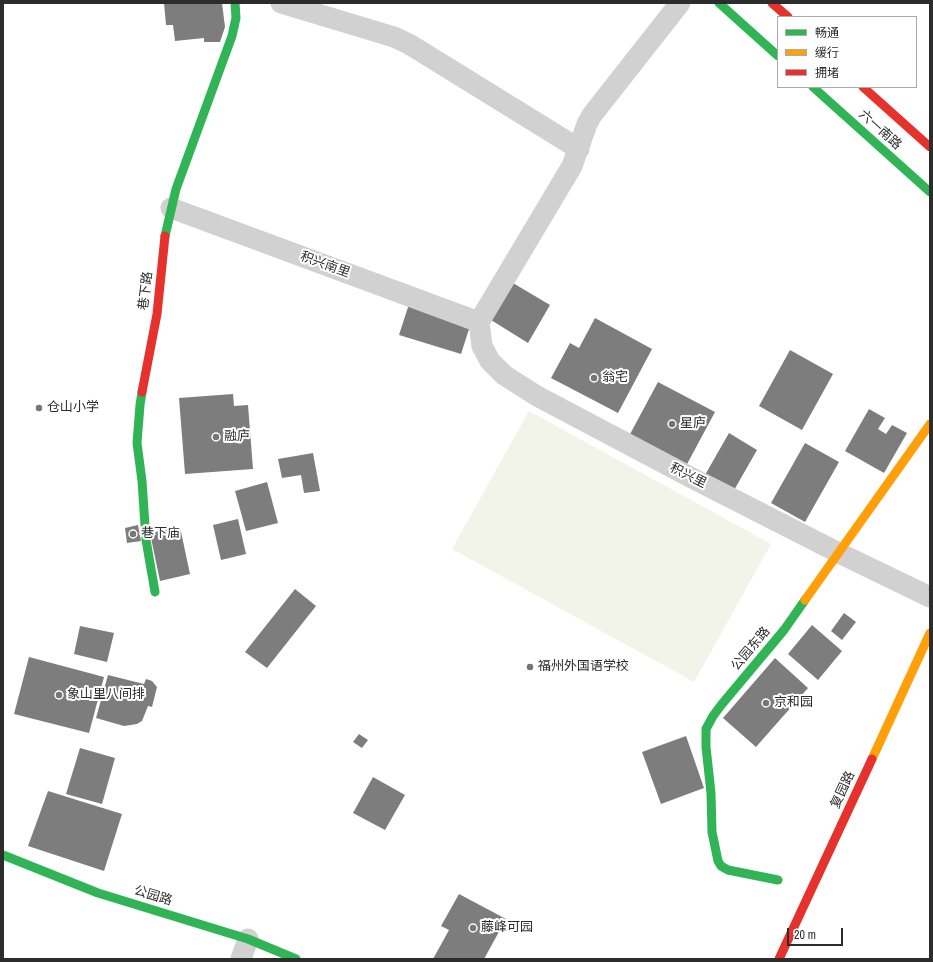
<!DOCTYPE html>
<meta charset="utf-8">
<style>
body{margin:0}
#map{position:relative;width:933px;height:962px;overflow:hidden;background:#fff;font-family:"Archivo Narrow","Noto Sans SC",sans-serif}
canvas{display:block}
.frame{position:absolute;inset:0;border:4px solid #2c2c2c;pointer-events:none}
.legend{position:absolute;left:777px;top:16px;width:140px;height:72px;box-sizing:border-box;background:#fff;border:1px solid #ababab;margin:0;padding:5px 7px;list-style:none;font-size:12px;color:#2c2c2c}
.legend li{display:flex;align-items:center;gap:8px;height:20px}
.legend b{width:20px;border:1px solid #ababab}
.scale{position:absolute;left:787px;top:928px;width:56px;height:18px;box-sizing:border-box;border:2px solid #2c2c2c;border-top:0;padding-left:5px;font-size:12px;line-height:14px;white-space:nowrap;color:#2c2c2c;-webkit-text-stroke:3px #fff;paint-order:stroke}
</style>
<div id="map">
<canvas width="933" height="962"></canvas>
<div class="frame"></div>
<ul class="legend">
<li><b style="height:5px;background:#30b455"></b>畅通</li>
<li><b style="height:5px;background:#ff9f0a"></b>缓行</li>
<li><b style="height:5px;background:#e5322d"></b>拥堵</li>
</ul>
<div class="scale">20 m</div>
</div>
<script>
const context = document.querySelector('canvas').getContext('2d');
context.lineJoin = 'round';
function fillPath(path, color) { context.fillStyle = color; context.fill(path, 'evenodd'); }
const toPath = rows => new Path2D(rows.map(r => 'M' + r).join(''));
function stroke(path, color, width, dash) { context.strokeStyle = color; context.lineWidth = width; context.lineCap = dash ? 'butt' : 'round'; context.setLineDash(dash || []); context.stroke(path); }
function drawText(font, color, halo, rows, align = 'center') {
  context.font = font + ' "Archivo Narrow","Noto Sans SC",sans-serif'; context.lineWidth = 4; context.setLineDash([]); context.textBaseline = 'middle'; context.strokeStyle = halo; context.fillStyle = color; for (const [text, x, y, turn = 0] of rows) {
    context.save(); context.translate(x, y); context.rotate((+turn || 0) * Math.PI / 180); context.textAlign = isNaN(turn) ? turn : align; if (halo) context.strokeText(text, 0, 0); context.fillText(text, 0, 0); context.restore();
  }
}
const green = toPath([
 [529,411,771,544,694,682,452,549]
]);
const building = toPath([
 [164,3,222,3,225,27,220,42,204,42,204,38,175,41,173,25,166,25],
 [513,283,550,305,528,343,491,320],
 [409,304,471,323,461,354,399,335],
 [595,318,652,349,618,413,551,378,570,343,579,348],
 [790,350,833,374,802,430,759,406],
 [658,382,715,412,686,466,629,436],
 [233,394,234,406,248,405,253,469,185,474,179,398],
 [869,409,885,418,878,429,886,434,892,425,907,433,884,473,845,451],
 [729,433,757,450,733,492,705,475],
 [805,443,839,462,805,522,771,503],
 [313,453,320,491,304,493,301,475,282,478,278,459],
 [267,482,278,523,246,531,235,491],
 [238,519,246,554,221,560,213,525],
 [138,525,141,541,127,543,125,528],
 [180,527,190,574,160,581,150,533],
 [295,589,316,606,267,668,245,652],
 [844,613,856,622,842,640,831,631],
 [812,625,842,651,818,680,788,654],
 [80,626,114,633,107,662,74,654],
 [29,657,104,677,89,733,14,714],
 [775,658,808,688,756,747,723,718],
 [108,675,144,684,146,679,152,681,157,687,152,707,148,706,142,721,137,724,124,726,96,718],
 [359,734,368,740,362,748,353,742],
 [686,736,704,788,661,804,642,752],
 [80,748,115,758,102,804,66,794],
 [373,777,405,795,385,830,353,813],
 [48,791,122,814,104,871,28,846],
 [459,894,506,919,484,959,433,959,449,930,441,926]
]);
const street = toPath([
 [281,3,394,37,409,44,579,149],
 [171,208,479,322],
 [479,322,482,346,490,361,504,375,537,396,692,478,839,553,930,597],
 [479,322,572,166,587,124,592,115,680,3],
 [241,959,248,939]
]);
const fast = toPath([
 [719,3,778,56],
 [813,87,930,192],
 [165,236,176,189,232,36,236,18,235,3],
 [142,392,140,405,137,443,142,481,146,540,155,592],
 [3,855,98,893,248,939,296,959],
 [778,880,728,870,721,866,718,861,712,832,711,793,706,747,706,729,713,716,722,704,784,630,805,600]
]);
const slow = toPath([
 [805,600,930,424],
 [872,759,930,633]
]);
const jam = toPath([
 [772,3,788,17],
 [863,87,930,147],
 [142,392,157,314,165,236],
 [779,959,872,759]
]);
const markers = [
 [594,378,4,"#767676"],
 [39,408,4,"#767676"],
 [672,424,4,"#767676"],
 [216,437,4,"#767676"],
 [133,534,4,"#767676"],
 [530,667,4,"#767676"],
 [59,695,4,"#767676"],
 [766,703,4,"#767676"],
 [473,928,4,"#767676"]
];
const streetNames = [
 ["六一南路",880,130,42],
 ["积兴南里",325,265,20],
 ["巷下路",146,291,-83],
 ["积兴里",688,476,27],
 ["公园东路",751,649,-50],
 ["复园路",843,790,-65],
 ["公园路",153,896,17]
];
const poiNames = [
 ["翁宅",602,378],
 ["仓山小学",47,408],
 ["星庐",680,424],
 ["融庐",224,437],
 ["巷下庙",141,534],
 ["福州外国语学校",538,667],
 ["象山里八间排",67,695],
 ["京和园",774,703],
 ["藤峰可园",481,928]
];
fillPath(green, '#f2f4ea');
fillPath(building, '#7d7d7d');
stroke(street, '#d1d1d1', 21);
stroke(fast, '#30b455', 9);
stroke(slow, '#ff9f0a', 9);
stroke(jam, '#e5322d', 9);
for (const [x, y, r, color] of markers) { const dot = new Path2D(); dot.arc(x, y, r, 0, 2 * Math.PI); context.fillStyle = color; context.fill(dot); stroke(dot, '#fff', 1.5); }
drawText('13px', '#2c2c2c', '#fff', streetNames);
drawText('13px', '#2c2c2c', '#fff', poiNames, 'left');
</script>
